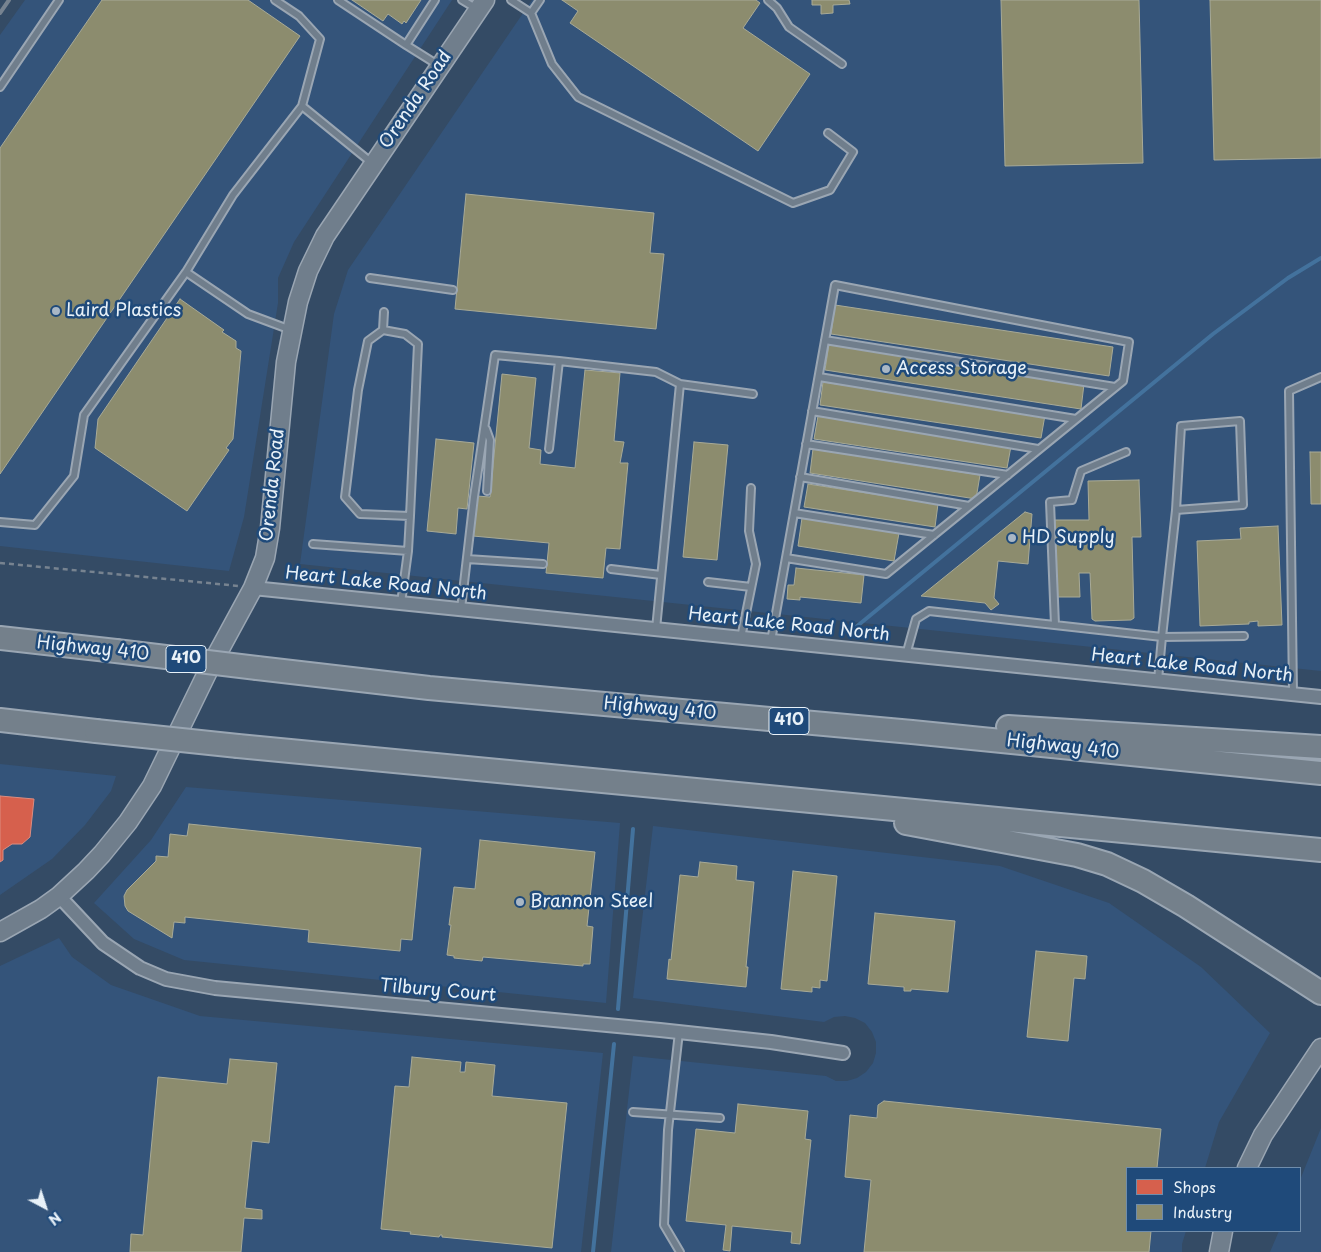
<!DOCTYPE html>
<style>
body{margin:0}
#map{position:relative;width:1321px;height:1252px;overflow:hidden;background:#344b65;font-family:"Playpen Sans",sans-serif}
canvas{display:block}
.legend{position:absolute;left:1126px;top:1167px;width:175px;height:65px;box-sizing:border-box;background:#1f4a7a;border:1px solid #6f8dac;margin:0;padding:6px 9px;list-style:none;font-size:15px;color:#e8f1f8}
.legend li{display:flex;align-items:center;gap:10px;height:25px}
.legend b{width:25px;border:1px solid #6f8dac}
.north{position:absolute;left:20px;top:1182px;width:50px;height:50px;-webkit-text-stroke:4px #1f4a7a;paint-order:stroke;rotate:140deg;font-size:14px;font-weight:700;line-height:20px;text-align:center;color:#e8f1f8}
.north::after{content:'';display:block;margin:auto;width:18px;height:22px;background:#e8f1f8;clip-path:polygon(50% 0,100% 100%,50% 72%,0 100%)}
</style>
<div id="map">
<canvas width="1321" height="1252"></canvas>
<ul class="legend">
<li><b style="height:14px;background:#d6604d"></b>Shops</li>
<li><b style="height:14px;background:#8c8c6e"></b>Industry</li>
</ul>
<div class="north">N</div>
</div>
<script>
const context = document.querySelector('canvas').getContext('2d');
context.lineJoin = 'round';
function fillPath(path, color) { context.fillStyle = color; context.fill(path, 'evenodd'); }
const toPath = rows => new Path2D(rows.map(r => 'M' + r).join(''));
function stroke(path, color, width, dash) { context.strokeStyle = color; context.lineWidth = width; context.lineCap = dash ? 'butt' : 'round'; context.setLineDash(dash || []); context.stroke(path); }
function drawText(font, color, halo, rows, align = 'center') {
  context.font = font + ' "Playpen Sans",sans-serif'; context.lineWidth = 5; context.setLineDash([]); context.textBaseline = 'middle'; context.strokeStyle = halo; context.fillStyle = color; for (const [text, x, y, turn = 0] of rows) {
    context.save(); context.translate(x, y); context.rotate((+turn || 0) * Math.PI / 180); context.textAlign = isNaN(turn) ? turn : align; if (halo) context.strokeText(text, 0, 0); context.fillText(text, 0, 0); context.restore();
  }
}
const built = toPath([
 [25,0,452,0,294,242,278,278,278,303,244,517,229,571,0,546,0,35],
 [532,0,1321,0,1321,671,300,564,334,314,348,270],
 [0,764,116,776,111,791,85,825,52,859,0,895],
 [186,787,620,823,606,1003,184,960,134,939,94,903,151,840],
 [653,826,1000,866,1109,903,1201,967,1270,1033,1219,1122,1205,1168,1127,1168,1127,1231,1186,1231,1182,1244,1182,1252,611,1252,633,1056,826,1076,836,1081,847,1081,857,1078,866,1072,873,1063,876,1053,876,1042,872,1032,865,1023,855,1018,845,1016,834,1017,824,1022,633,998],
 [59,938,72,957,111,985,200,1016,603,1053,581,1252,0,1252,0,966],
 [1321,1128,1321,1252,1270,1252,1279,1231,1300,1231,1300,1180]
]);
const shops = toPath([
 [0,796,34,799,30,837,22,844,12,844,3,850,3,860,0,862,0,796]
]);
const industry = toPath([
 [102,0,248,0,300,36,0,474,0,148,102,0],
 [352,0,421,0,406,23,404,21,402,24,388,14,383,21,352,0],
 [562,0,756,0,760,3,743,28,810,74,758,151,570,23,578,11,562,0],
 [812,0,849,0,850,4,833,5,833,13,821,14,821,5,812,5,812,0],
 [1001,0,1139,0,1143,163,1005,166,1001,0],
 [1210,0,1321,0,1321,158,1214,160,1210,0],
 [466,194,654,213,650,253,664,254,656,329,455,309,466,194],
 [180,299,224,330,222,332,236,341,236,348,241,351,233,439,226,448,229,450,187,511,95,448,98,419,180,299],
 [835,305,1113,347,1109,376,831,334,835,305],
 [829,344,1084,384,1081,409,825,370,829,344],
 [585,370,620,373,614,441,624,442,620,463,628,463,620,549,606,548,603,578,546,573,549,543,473,536,477,496,490,497,502,374,536,378,529,448,541,450,540,464,575,468,585,370],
 [823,382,1045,415,1041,438,820,405,823,382],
 [818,416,1011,446,1007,468,814,439,818,416],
 [436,439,474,443,467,509,458,508,456,534,427,531,436,439],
 [694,442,728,445,717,560,683,557,694,442],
 [813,449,980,475,976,499,810,473,813,449],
 [1310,452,1321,452,1321,504,1311,504,1310,452],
 [1139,480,1141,537,1132,537,1134,618,1131,620,1095,621,1092,619,1090,573,1079,573,1080,597,1056,597,1055,520,1089,520,1088,481,1139,480],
 [808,484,938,504,935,527,804,507,808,484],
 [1025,512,1032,514,1028,564,998,561,994,598,999,604,991,610,985,603,921,596,1025,512],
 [802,518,899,533,894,561,798,546,802,518],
 [1278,526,1282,625,1258,626,1258,621,1249,622,1249,624,1200,626,1197,541,1241,539,1240,528,1278,526],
 [796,568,864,575,861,603,800,597,800,600,787,599,788,585,794,585,796,568],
 [189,824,421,848,412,940,401,939,400,951,308,942,309,930,185,917,185,923,174,922,172,938,128,911,125,906,124,896,127,890,156,861,156,856,168,857,170,834,187,836,189,824],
 [480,840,595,852,587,926,593,927,590,964,583,964,583,966,483,957,482,961,454,958,454,956,447,955,451,925,449,925,454,887,475,889,480,840],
 [700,862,737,866,736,880,754,882,746,967,748,967,746,987,667,979,669,959,671,960,680,875,698,877,700,862],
 [793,871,837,876,827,981,820,980,820,988,812,987,812,992,781,989,793,871],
 [875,913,955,921,948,992,911,989,911,991,904,991,904,987,868,984,875,913],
 [1036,951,1087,956,1085,979,1074,978,1068,1041,1027,1037,1036,951],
 [412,1057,461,1062,460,1072,465,1072,466,1062,495,1065,492,1096,567,1103,552,1248,442,1237,442,1235,440,1235,439,1237,410,1234,411,1232,381,1229,395,1086,409,1087,412,1057],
 [230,1059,277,1063,269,1143,252,1141,245,1208,262,1210,262,1219,244,1218,241,1252,130,1252,131,1234,143,1235,158,1077,227,1084,230,1059],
 [884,1101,1161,1129,1157,1168,1127,1168,1127,1231,1151,1231,1149,1252,864,1252,871,1180,845,1177,850,1115,877,1118,878,1105,884,1101],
 [738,1104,808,1111,805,1139,811,1140,800,1244,791,1243,792,1232,732,1226,730,1251,723,1250,726,1225,686,1221,696,1129,735,1133,738,1104]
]);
const stream = toPath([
 [856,627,1213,334,1288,278,1321,258],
 [618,1009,633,829],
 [593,1252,614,1044]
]);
const path = toPath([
 [0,563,239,586]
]);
const lane = toPath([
 [275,0,299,16,320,39,302,106,372,163],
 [338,0,406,45],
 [435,0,406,45,438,65],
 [462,0,477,9],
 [511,0,531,13,540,0],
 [768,0,777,8,789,27,842,64],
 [531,13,552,64,578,97,793,203,830,190,853,152,828,133],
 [0,87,59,0],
 [186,272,233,195,302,106],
 [370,278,453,290],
 [383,330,405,334,418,344,410,516,360,514,345,497,358,390,368,341,383,330,384,312],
 [825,340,1115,387],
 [819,377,1076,419],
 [812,411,1038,449],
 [486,429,490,440,487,491],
 [806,444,1008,475],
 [549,449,559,361,656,372,680,384],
 [800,477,969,506],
 [794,513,934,535],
 [0,522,35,525,74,476,84,415,186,272,248,314,291,330],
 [313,544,408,551],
 [467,559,543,564],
 [611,569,661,575],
 [708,582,751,587],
 [401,603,408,551,410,516],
 [461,609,474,497,495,355,559,361],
 [1055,625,1050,502,1072,500,1081,471,1126,452],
 [656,629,680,384,753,394],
 [741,638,756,564,749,531,751,488],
 [771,641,835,285,1129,342,1123,381,886,574,786,558],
 [906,655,916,619,929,611,1162,637,1176,510,1181,426,1240,421,1243,505,1176,510],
 [1158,680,1162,637,1244,636],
 [1293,694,1289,391,1321,377],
 [679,1032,668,1130,664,1225,680,1252],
 [633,1112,720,1118]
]);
const street = toPath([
 [253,588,1321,697],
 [59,896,103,943,140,968,166,979,215,988,660,1030,771,1042,843,1053]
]);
const secondary = toPath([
 [0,932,41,909,59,896,86,871,102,854,128,822,152,786,209,669,253,588,265,558,270,528,286,362,298,302,308,271,325,236,485,0],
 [1247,1168,1263,1135,1321,1048],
 [1219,1252,1223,1231]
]);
const highway = toPath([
 [0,638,116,651],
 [257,668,429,688,912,732,1321,773],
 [0,720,96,731],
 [1008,727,1321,747],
 [238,746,1321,850],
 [906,823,1077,855,1107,864,1143,881,1186,906,1321,993]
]);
const rail = toPath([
 [0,13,9,0]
]);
const highwayBridge = toPath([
 [116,651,257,668],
 [96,731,238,746]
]);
const markers = [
 [56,311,5,"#a9b7c5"],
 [886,369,5,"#a9b7c5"],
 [1012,538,5,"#a9b7c5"],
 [520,902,5,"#a9b7c5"]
];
const shields = [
 [186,659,40],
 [789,721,40]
];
const shieldNames = [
 ["410",186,659],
 ["410",789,721]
];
const streetNames = [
 ["Orenda Road",416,100,-56],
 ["Orenda Road",273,485,-84],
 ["Heart Lake Road North",386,584,6],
 ["Heart Lake Road North",789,625,6],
 ["Highway 410",93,649,6],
 ["Heart Lake Road North",1192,666,6],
 ["Highway 410",660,709,5],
 ["Highway 410",1063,747,6],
 ["Tilbury Court",438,991,5]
];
const poiNames = [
 ["Laird Plastics",66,311],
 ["Access Storage",896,369],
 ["HD Supply",1022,538],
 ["Brannon Steel",530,902]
];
fillPath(built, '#34547a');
fillPath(shops, '#d6604d');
stroke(shops, '#db8c80', 1);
fillPath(industry, '#8c8c6e');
stroke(industry, '#a8aa97', 1);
stroke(stream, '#43729d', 4);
stroke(lane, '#9aa6b3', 10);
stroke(street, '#9aa6b3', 16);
stroke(secondary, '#9aa6b3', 21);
stroke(highway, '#9aa6b3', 26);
stroke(path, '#778390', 2.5, [5, 4]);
stroke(lane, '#707e8c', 6);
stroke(street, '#707e8c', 12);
stroke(secondary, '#707e8c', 18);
stroke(highway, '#74808b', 22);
stroke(rail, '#778390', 4);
stroke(highwayBridge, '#9aa6b3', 26, []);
stroke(highwayBridge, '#74808b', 22);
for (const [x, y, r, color] of markers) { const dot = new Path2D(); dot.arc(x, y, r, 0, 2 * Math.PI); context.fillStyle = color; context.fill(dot); stroke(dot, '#1f4a7a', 2); }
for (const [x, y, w] of shields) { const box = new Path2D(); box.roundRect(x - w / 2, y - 13.5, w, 27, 4); context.fillStyle = '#1f4a7a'; context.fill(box); stroke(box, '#e8f1f8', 1); }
drawText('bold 16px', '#e8f1f8', null, shieldNames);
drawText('18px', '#e8f1f8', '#1f4a7a', streetNames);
drawText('18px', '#e8f1f8', '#1f4a7a', poiNames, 'left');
</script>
